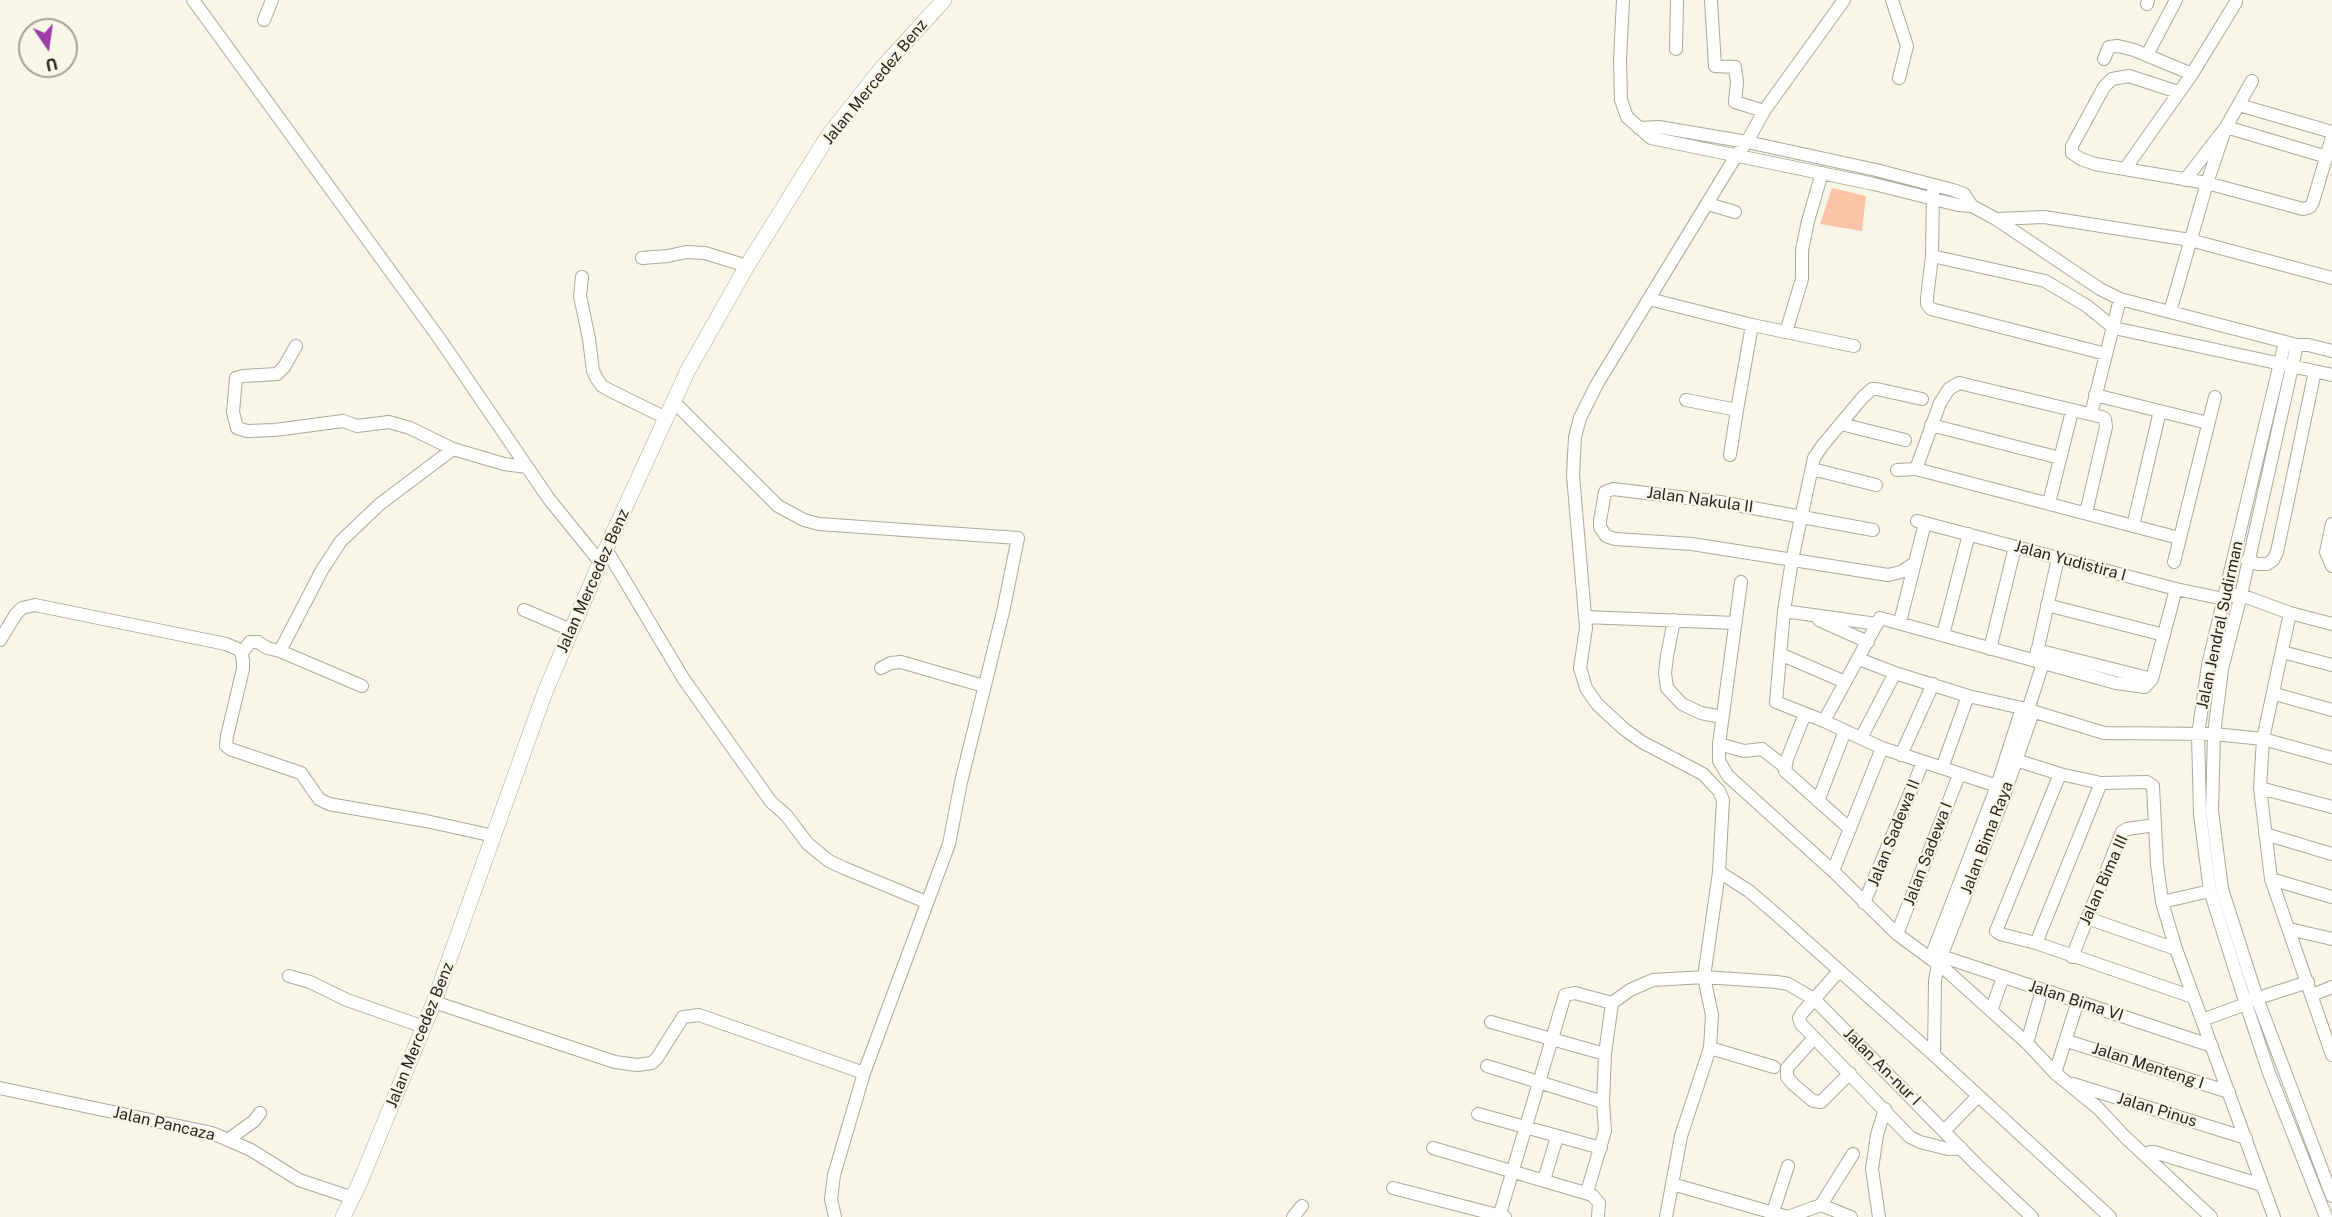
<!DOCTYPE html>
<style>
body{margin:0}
#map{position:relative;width:2332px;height:1217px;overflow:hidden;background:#f7f6e7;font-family:"Public Sans",sans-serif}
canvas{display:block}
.north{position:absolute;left:18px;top:18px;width:60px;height:60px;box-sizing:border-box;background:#f7f6e7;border:2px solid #a3a297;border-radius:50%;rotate:167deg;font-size:16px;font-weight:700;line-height:24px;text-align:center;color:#262520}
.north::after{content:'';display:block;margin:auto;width:21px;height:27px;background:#9a3da7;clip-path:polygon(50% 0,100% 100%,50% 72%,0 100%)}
</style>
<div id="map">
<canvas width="2332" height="1217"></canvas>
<div class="north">U</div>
</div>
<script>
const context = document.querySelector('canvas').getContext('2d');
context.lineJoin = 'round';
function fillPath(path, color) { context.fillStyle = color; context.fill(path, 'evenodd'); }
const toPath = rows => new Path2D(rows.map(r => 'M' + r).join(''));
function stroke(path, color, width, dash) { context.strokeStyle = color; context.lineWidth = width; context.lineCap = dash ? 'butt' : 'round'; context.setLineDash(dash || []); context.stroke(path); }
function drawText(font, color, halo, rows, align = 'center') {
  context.font = font + ' "Public Sans",sans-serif'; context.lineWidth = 4.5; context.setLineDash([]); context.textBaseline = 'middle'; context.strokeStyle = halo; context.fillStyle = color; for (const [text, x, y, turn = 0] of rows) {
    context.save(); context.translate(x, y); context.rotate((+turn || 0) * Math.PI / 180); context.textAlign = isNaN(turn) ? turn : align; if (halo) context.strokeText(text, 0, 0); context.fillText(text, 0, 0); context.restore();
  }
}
const green = toPath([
 [1832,188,1866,196,1862,231,1820,224]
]);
const minor = toPath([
 [193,0,439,338,549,499,600,562],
 [1623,0,1620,60,1621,100,1627,117,1651,138,1874,184,1958,205,1972,206,1996,219,2100,289,2120,299,2297,345,2308,345,2332,351],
 [1711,0,1715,66,1735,67,1737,82,1735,102,1764,111],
 [1892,0,1907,46,1899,78],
 [2147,4,2148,0],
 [264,20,272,0],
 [1676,49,1677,0],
 [2147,55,2176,0],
 [2104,59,2109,47,2118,46,2134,50,2192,74],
 [2178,92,2129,76,2112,79,2104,87,2072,146,2072,153,2081,159,2095,164,2207,183,2303,209,2310,207,2313,202,2332,137],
 [2239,105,2332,132],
 [1639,128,1659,127,1747,142,1876,170,1953,190,1964,194,1972,206],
 [2125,169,2192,74,2236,2],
 [2185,180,2226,127,2252,81],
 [1933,190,1932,256,1927,298,1927,304,1931,309,2106,354],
 [1708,204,1735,212],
 [1996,219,2044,217,2190,240,2332,278],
 [1932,256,2045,281,2087,306,2114,328,2332,375],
 [642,258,668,256,686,252,705,253,747,266],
 [582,277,580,296,589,339,593,371,597,379,602,386,611,391,666,418],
 [1649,299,1752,325,1854,346],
 [2170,312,2207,183,2226,127,2327,157],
 [1786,332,1802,279,1802,250,1808,221,1822,173],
 [2285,342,2208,665,2198,735,2200,814,2210,891,2244,998,2269,1073,2326,1217],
 [2297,345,2241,595,2222,669,2214,734,2212,811,2222,889,2257,998,2332,1196],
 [296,346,284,367,277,374,243,376,236,378,233,412,237,428,247,431,275,430,343,421,357,426,389,422,410,428,453,449,504,464,527,467],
 [2095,395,2208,423],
 [1922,399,1877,389,1872,389,1863,397,1822,446,1814,458,1792,560,1784,611,1776,702,1824,721,1882,748,1997,786],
 [1686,400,1737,410,1730,455],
 [674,402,778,506,804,520,819,524,1018,538,1003,612,961,782,949,844,864,1073,834,1175,831,1199,835,1217],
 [1737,410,1752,325],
 [2091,414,2120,299],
 [1841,424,1905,440],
 [1931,425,2060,458],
 [1812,469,1876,485],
 [1916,469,1940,403,1949,389,1959,383,2102,417,2105,419,2106,427,2086,513],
 [1897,470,1916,469,2179,538],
 [2049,503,2072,411],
 [1917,521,2176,589,2224,599,2233,595,2241,595,2290,613,2332,624],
 [2332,524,2326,552,2332,566],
 [2133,526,2160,411],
 [1873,530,1720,502,1613,489,1605,492,1600,521,1600,527,1606,536,1615,539,1692,544,1888,575,1901,572,1915,563],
 [606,549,683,678,771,802,786,815,808,844,829,861,844,868,926,902],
 [2247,561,2258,564,2267,564,2273,560,2277,552,2315,371],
 [2174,562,2215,397],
 [1741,582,1719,744,1719,761,1728,776,1833,871,1897,934,1946,970,2027,1043,2055,1073,2098,1108,2125,1137,2211,1217],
 [2047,605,2164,635],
 [524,610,571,630],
 [1784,611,1877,624],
 [2290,613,2263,739,2260,788,2271,879,2332,1055],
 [1585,617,1735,623],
 [1674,620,1667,656,1665,673,1667,688,1682,704,1701,713,1722,717],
 [1819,620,1868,642],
 [1900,622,1925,523],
 [1943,635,1969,534],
 [0,640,16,614,22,608,35,605,226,644,240,650,243,660,243,669,227,736,226,746,230,749,301,773,319,799,329,804,426,821,494,836],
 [1990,649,2015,547],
 [2037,650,2152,679],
 [280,651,322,570,341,541,380,504,453,449],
 [2282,652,2332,665],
 [242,653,250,642,258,642,267,648,280,651,362,686],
 [1780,654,1845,682],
 [2036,657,2058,558],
 [1859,659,1895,673,1968,696,2022,708,2104,733,2214,734,2263,739,2332,758],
 [881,668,891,663,901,662,984,686],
 [2275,694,2332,710],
 [2028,710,2043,663],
 [1805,714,1787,759,1785,771,1850,829],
 [1824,721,1880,618,2116,683,2145,687,2152,679,2176,589],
 [1861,738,1895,673],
 [1719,744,1744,751,1762,749,1785,767],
 [1901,755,1933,684],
 [2006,757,2060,774,2101,783,2147,782,2153,786,2157,864,2162,902,2176,949,2274,1217],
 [1942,768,1968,696],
 [2060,774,1996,931,2000,934,2036,943,2193,997],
 [2260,788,2332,807],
 [1818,801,1845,731],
 [2265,834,2332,854],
 [1833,871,1882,748],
 [1719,872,1749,891,1777,915,1934,1055,2110,1217],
 [2271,879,2332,897],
 [2162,902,2210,891],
 [1864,903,1923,762],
 [2087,918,2176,949],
 [2289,929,2332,939],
 [1897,934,1959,775],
 [2036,943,2101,783],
 [1941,956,2212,1046],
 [1931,957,1997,786,2022,708],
 [2072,957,2122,832,2127,829,2155,825],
 [1839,971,1802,1013,1799,1018,1801,1024,1910,1137,1920,1142,1948,1149,1961,1148],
 [289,976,310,982,347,1000,424,1027],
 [2312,995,2332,987],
 [2249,1001,2308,982],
 [434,1002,615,1062,637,1065,652,1063,657,1058,683,1017,699,1015,864,1073],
 [1991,1011,2003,977],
 [2202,1020,2246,1004],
 [1491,1022,1605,1054],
 [1814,1038,1787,1068,1787,1077,1793,1084,1813,1101,1821,1102,1850,1073],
 [2067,1041,2229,1092],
 [2027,1043,2042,990],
 [1710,1048,1774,1067],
 [1934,1055,1935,981,1938,964,2000,807,2033,712],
 [1487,1066,1603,1102],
 [2055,1073,2078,1001],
 [2073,1084,2246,1138],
 [0,1088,212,1133,251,1150,299,1180,353,1198],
 [1478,1114,1601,1148],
 [1945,1130,1978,1096],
 [229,1139,254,1121,260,1113],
 [1433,1148,1592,1195,1599,1203,1598,1217],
 [2147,1155,2150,1152,2154,1152,2262,1185],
 [1544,1180,1557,1137],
 [1672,1184,1788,1217,1821,1205,1851,1217],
 [1393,1188,1505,1217],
 [1587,1192,1605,1131,1603,1102,1605,1054,1612,1003],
 [1821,1205,1853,1154],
 [1773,1212,1788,1166],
 [1293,1217,1302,1206],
 [1499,1217,1565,995,1575,993,1612,1003,1630,990,1653,980,1704,977,1777,982,1788,984,1814,999,1977,1165,2032,1217],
 [1666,1217,1681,1136,1710,1048,1712,1015,1704,977,1719,872,1723,800,1719,791,1703,774,1642,742,1624,729,1597,704,1586,688,1580,668,1586,628,1573,475,1575,437,1580,418,1597,384,1736,156,1747,142,1764,111,1844,0],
 [1879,1217,1872,1169,1877,1135,1885,1109]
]);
const major = toPath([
 [343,1217,360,1182,434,1002,545,692,606,549,687,372,747,266,828,136,882,68,944,0]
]);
const streetNames = [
 ["Jalan Mercedez Benz",875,82,-51],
 ["Jalan Nakula II",1700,500,8],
 ["Jalan Yudistira I",2070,561,15],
 ["Jalan Mercedez Benz",593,581,-66],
 ["Jalan Jendral Sudirman",2220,625,-78],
 ["Jalan Sadewa II",1894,833,-68],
 ["Jalan Bima Raya",1987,838,-69],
 ["Jalan Sadewa I",1928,854,-69],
 ["Jalan Bima III",2104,880,-66],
 ["Jalan Bima VI",2076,1001,18],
 ["Jalan Mercedez Benz",420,1035,-68],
 ["Jalan Menteng I",2148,1066,18],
 ["Jalan An-nur I",1882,1067,45],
 ["Jalan Pinus",2157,1110,17],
 ["Jalan Pancaza",164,1124,13]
];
fillPath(green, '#fdc3a6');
stroke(minor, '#abaa9b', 14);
stroke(major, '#abaa9b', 16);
stroke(minor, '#fff', 12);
stroke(major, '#fff', 15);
drawText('16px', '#262520', '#f7f6e7', streetNames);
</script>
